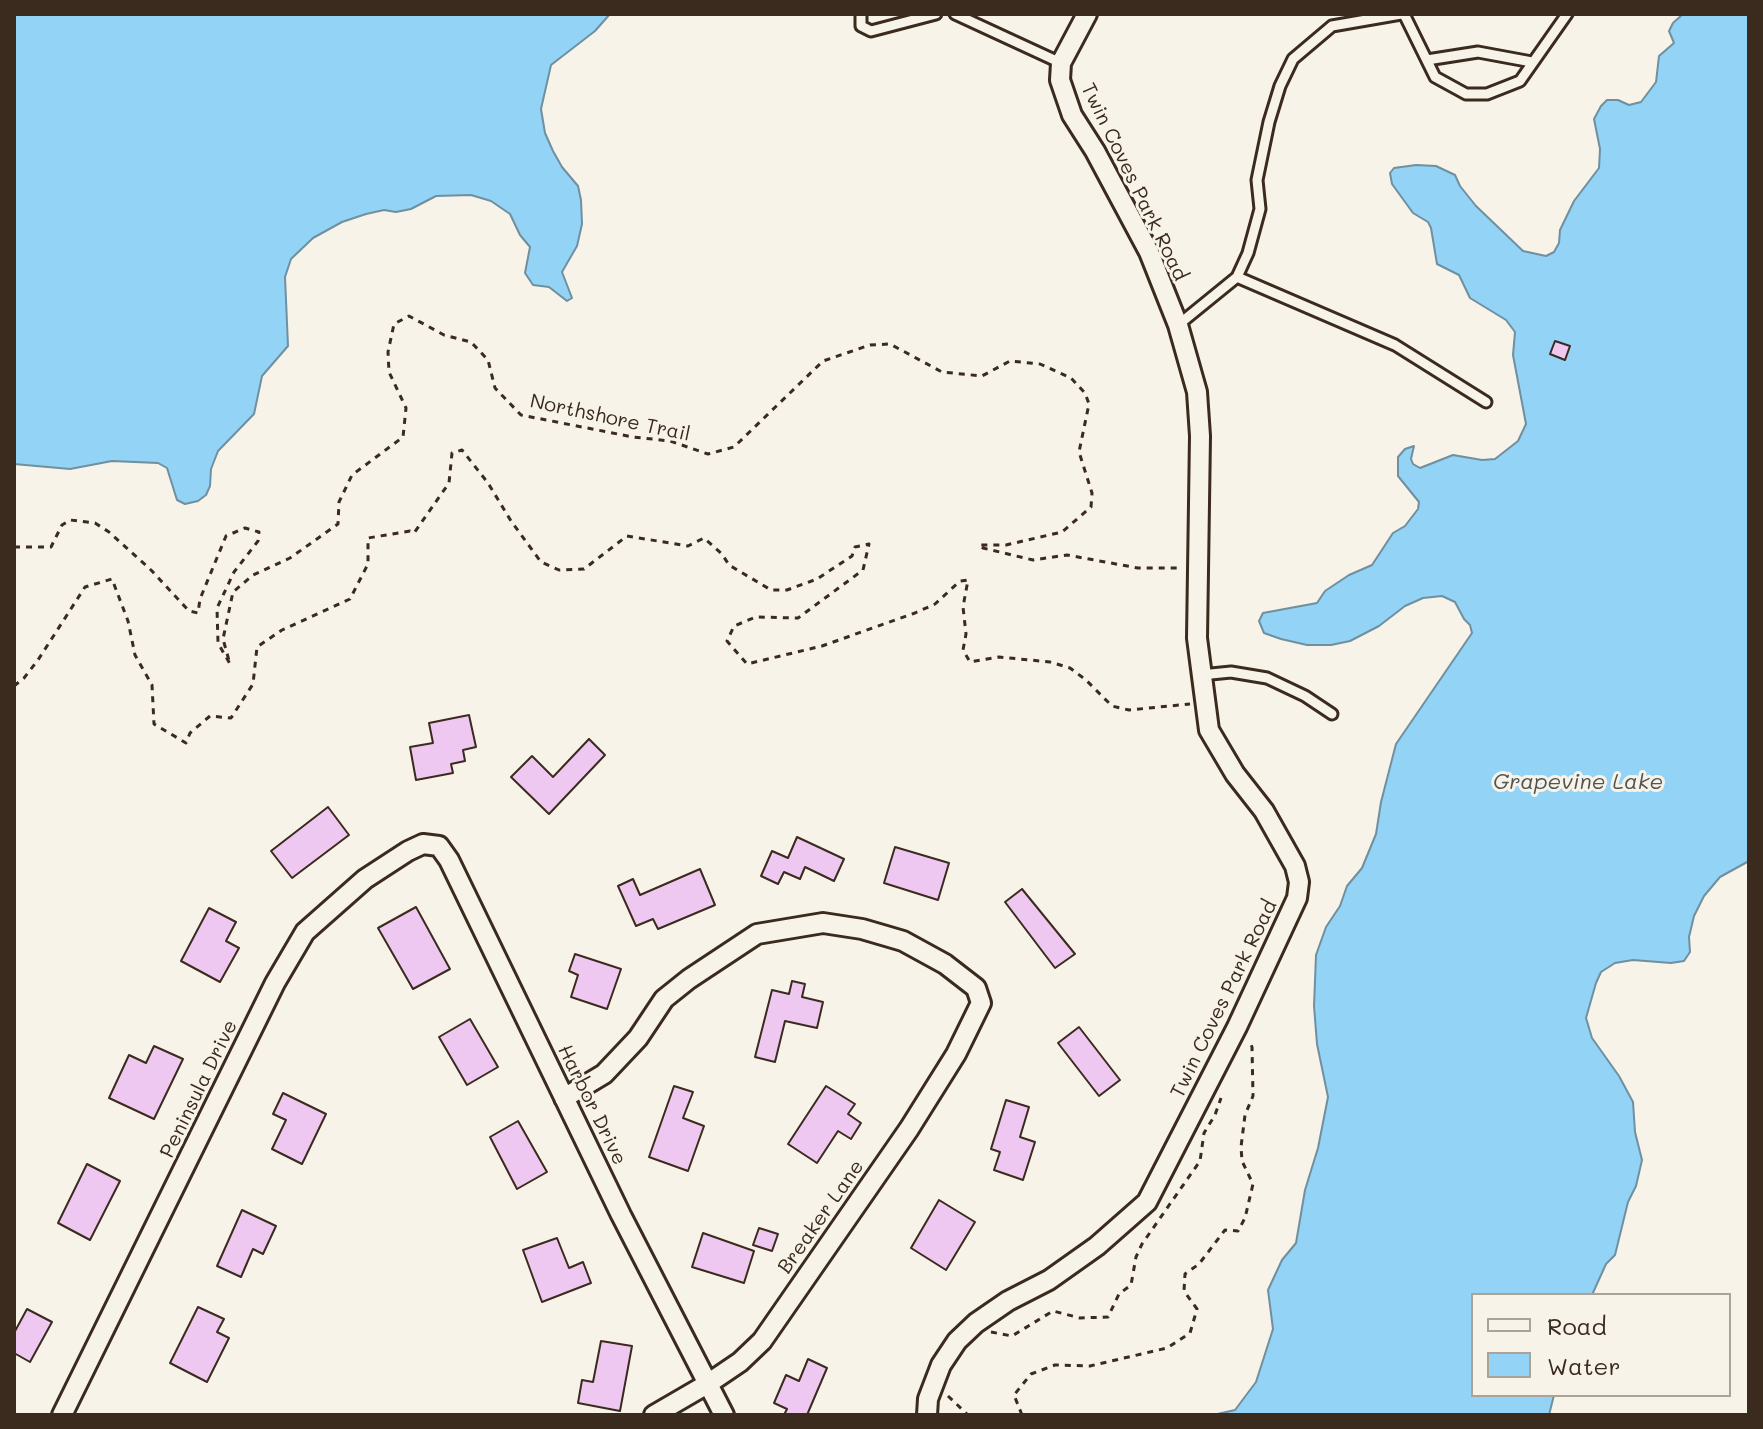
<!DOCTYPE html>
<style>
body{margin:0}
#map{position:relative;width:1763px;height:1429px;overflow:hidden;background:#f7f3e8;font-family:Mali,sans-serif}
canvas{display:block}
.frame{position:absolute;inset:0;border:16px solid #3b2a1e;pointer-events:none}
.legend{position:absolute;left:1471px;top:1293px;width:260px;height:104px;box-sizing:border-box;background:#f7f3e8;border:2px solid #aca397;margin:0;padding:10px 14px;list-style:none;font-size:24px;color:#3b2a1e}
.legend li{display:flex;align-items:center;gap:16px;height:40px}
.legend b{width:40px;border:2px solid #aca397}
</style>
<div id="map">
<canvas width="1763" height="1429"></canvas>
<div class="frame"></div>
<ul class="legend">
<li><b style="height:10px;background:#f7f3e8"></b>Road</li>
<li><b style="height:22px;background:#93d3f5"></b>Water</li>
</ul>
</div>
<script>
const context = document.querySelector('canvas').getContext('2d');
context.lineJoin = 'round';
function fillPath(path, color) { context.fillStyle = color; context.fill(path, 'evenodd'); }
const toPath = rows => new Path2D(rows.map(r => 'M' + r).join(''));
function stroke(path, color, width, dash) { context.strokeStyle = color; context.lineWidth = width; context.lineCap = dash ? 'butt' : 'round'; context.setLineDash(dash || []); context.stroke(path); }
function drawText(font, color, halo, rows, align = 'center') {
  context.font = font + ' Mali,sans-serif'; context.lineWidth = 6; context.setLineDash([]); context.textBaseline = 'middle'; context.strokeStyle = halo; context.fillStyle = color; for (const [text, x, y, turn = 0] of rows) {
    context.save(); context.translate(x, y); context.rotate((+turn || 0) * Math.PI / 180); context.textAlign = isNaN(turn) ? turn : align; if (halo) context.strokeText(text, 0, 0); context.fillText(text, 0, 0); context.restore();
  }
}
const water = toPath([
 [14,14,610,14,595,31,551,65,541,109,545,133,553,151,562,167,578,186,581,200,582,224,577,246,562,272,572,298,567,301,549,287,533,285,525,273,530,247,520,235,510,214,491,201,471,195,436,196,411,209,396,212,384,210,366,214,342,222,313,238,291,259,285,277,288,346,262,376,254,414,218,451,211,469,210,486,206,495,198,501,185,504,177,500,167,468,158,463,112,461,70,469,14,464,14,14],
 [1683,14,1749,14,1749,861,1720,877,1704,896,1694,916,1689,937,1690,952,1684,961,1671,963,1633,960,1615,963,1601,972,1596,983,1586,1018,1592,1038,1619,1076,1633,1102,1635,1132,1642,1160,1636,1186,1628,1202,1615,1255,1606,1264,1592,1295,1473,1295,1473,1395,1554,1395,1549,1415,1213,1415,1235,1410,1256,1382,1273,1329,1268,1290,1282,1260,1296,1243,1305,1190,1318,1148,1328,1097,1317,1044,1314,1006,1316,955,1326,927,1340,906,1347,886,1362,868,1376,834,1381,802,1396,744,1472,633,1470,625,1464,619,1455,602,1442,596,1423,598,1405,606,1379,626,1350,641,1331,645,1307,645,1281,639,1264,633,1259,621,1263,613,1317,603,1325,591,1349,575,1372,565,1393,533,1405,526,1418,509,1419,502,1398,476,1398,457,1405,449,1414,446,1411,459,1413,464,1420,468,1453,455,1482,460,1495,459,1518,441,1526,424,1513,355,1515,332,1506,320,1470,298,1459,275,1437,264,1431,228,1428,222,1413,213,1392,184,1390,173,1394,168,1416,165,1436,166,1455,175,1460,186,1476,206,1523,251,1546,256,1554,252,1559,243,1560,230,1574,201,1599,168,1600,149,1594,119,1601,106,1607,100,1618,100,1629,105,1641,102,1656,82,1659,56,1674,43,1669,31,1673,23,1683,14]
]);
const building = toPath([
 [1555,341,1570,346,1565,360,1550,354,1555,341],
 [469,715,476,747,463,750,465,761,451,764,453,773,416,780,410,747,433,743,429,723,469,715],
 [589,739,605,755,549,814,511,777,532,756,553,777,589,739],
 [328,807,349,835,292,878,271,851,328,807],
 [797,837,844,859,834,881,805,867,800,879,784,872,778,884,761,876,772,851,788,858,797,837],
 [895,847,949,863,938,900,884,883,895,847],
 [700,869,715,905,658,929,653,919,636,926,618,886,633,879,640,895,700,869],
 [1022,889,1075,954,1055,968,1005,902,1022,889],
 [416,907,450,969,413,989,378,928,416,907],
 [209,908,236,922,226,941,239,948,220,982,181,961,209,908],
 [575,954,621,969,607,1009,571,997,578,975,569,971,575,954],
 [792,981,805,984,802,997,823,1002,817,1028,785,1021,775,1062,755,1057,772,990,789,994,792,981],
 [470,1019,498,1067,467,1085,439,1037,470,1019],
 [1079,1027,1120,1080,1099,1096,1058,1043,1079,1027],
 [154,1046,183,1059,154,1119,109,1098,129,1055,146,1063,154,1046],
 [674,1086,693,1092,683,1118,704,1126,688,1171,649,1157,674,1086],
 [826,1086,855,1104,848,1114,861,1123,851,1139,838,1131,817,1163,788,1144,826,1086],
 [283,1093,326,1114,302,1164,272,1149,286,1120,273,1114,283,1093],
 [1006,1100,1029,1107,1020,1137,1035,1142,1023,1180,994,1170,1000,1152,991,1149,1006,1100],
 [518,1121,547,1172,517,1189,490,1137,518,1121],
 [87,1164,120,1181,90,1240,58,1223,87,1164],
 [939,1200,975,1222,946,1270,911,1248,939,1200],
 [242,1210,276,1226,263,1254,253,1249,241,1277,217,1266,242,1210],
 [759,1228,778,1234,772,1251,753,1245,759,1228],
 [703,1233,754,1251,744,1283,692,1267,703,1233],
 [557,1238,569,1268,583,1262,591,1283,542,1302,523,1250,557,1238],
 [198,1307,224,1319,217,1332,229,1338,207,1382,170,1363,198,1307],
 [27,1309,52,1322,30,1362,14,1353,14,1333,27,1309],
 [601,1341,632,1346,620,1411,578,1403,582,1380,593,1382,601,1341],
 [808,1359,827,1368,807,1415,784,1415,787,1409,774,1403,786,1375,799,1381,808,1359]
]);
const path = toPath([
 [14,547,51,547,62,525,70,520,95,523,109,532,151,570,189,611,198,613,200,599,226,536,245,528,259,532,258,541,234,572,217,608,218,643,230,664,223,639,233,592,253,575,290,558,338,524,339,502,352,475,403,437,406,408,389,372,388,352,394,324,409,316,444,335,471,342,488,360,495,388,521,415,633,437,670,441,708,454,734,447,823,361,870,345,890,344,942,372,982,376,1010,361,1040,364,1071,378,1085,393,1089,404,1079,452,1092,493,1091,507,1062,532,1006,545,979,545,983,548,1033,560,1067,555,1138,568,1181,568],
 [14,686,24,678,38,660,85,587,112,579,128,621,135,655,152,685,154,724,186,743,190,733,210,716,231,718,253,684,257,647,282,630,350,599,368,564,368,538,410,531,414,533,449,483,452,453,462,450,488,483,511,521,541,562,559,570,584,569,627,536,688,546,704,538,722,554,729,565,771,590,787,590,817,579,852,556,855,547,869,544,863,570,798,618,756,617,734,626,727,641,747,664,822,646,915,613,935,604,960,581,968,580,963,607,966,634,963,650,970,662,999,657,1050,662,1070,668,1086,680,1112,706,1129,710,1190,704],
 [991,1332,1012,1336,1053,1311,1080,1318,1108,1317,1119,1294,1131,1285,1136,1257,1142,1244,1200,1161,1204,1133,1215,1115,1221,1098],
 [948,1396,968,1415],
 [1022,1415,1014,1395,1031,1374,1055,1365,1090,1366,1167,1348,1190,1333,1197,1309,1184,1291,1185,1274,1199,1264,1225,1230,1238,1231,1245,1218,1253,1184,1242,1161,1241,1147,1245,1115,1253,1096,1252,1047,1249,1040]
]);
const lane = toPath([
 [861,14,861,26,871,31,936,14],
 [955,14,1061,63],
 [1404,14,1435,77,1466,94,1487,94,1520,81,1567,14],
 [1427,60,1478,52,1532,62],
 [1237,277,1395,345,1486,402],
 [1178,325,1237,277,1248,253,1260,209,1257,180,1269,122,1280,86,1293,59,1332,26,1401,14],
 [1201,675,1231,672,1267,678,1305,696,1332,714]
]);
const street = toPath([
 [564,1098,604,1074,638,1038,664,999,689,979,757,934,823,923,862,929,886,936,903,941,945,964,976,988,981,1003,956,1054,909,1129,762,1341,740,1362,709,1383,654,1415],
 [62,1415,275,983,305,932,365,879,408,851,423,844,439,846,449,860,621,1215,724,1415],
 [927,1415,928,1399,941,1365,957,1341,976,1323,1008,1301,1049,1280,1097,1246,1147,1202,1237,1027,1297,898,1299,882,1295,866,1264,811,1235,774,1209,730,1197,638,1200,436,1197,392,1178,325,1149,252,1095,151,1072,115,1060,80,1061,63,1087,14]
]);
const streetNames = [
 ["Twin Coves Park Road",1134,182,64],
 ["Northshore Trail",610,418,12],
 ["Twin Coves Park Road",1224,999,-64],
 ["Peninsula Drive",199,1089,-64],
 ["Harbor Drive",592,1105,64],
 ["Breaker Lane",821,1217,-55]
];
const waterNames = [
 ["Grapevine Lake",1578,782]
];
fillPath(water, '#93d3f5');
stroke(water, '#708f9f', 2);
fillPath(building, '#efc8f1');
stroke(building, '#3b2a1e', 2);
stroke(lane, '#3b2a1e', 15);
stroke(street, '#3b2a1e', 24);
stroke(path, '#3b2a1e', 3, [6, 6]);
stroke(lane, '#f7f3e8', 9);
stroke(street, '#f7f3e8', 18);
drawText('20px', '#3b2a1e', '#f7f3e8', streetNames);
drawText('italic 22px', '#515454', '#f7f3e8', waterNames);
</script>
